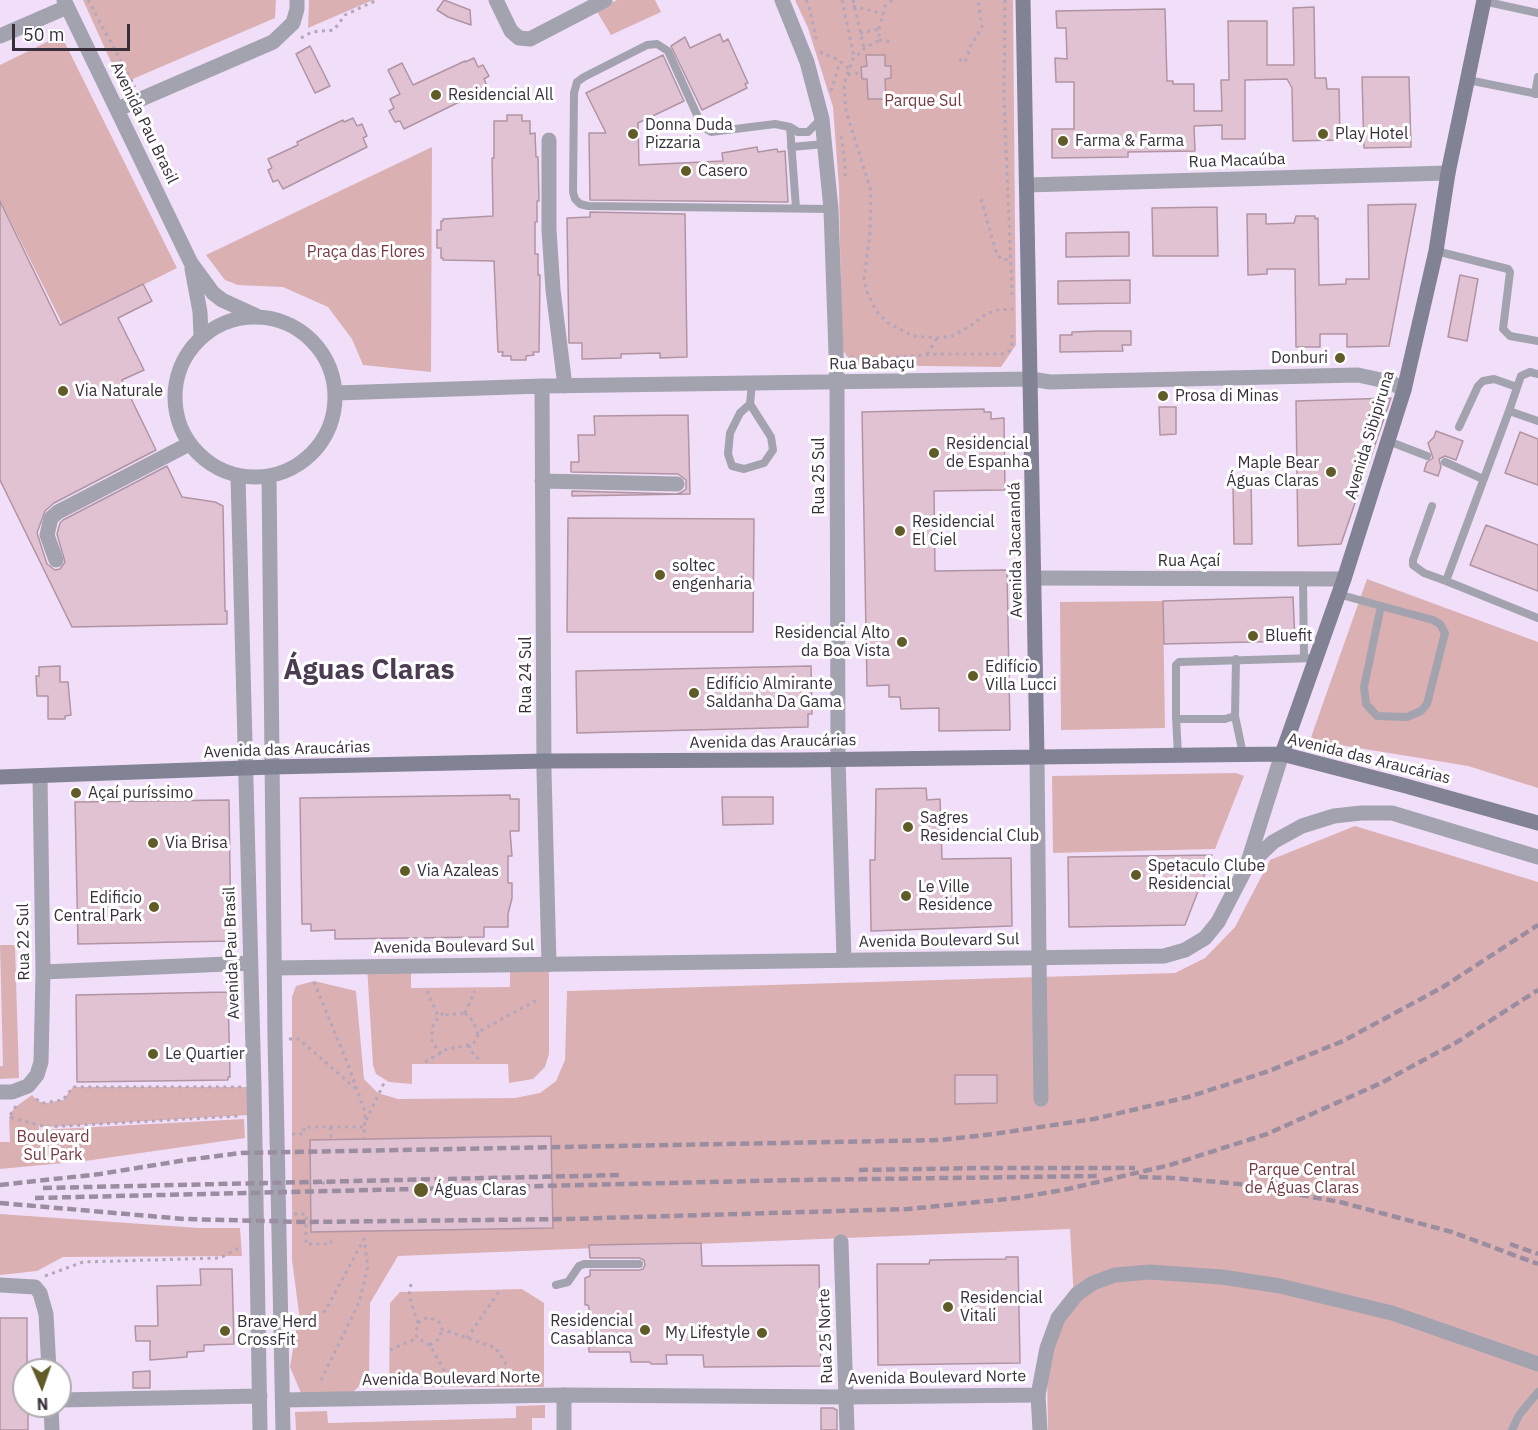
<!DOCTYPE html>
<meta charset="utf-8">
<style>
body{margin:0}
#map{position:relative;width:1538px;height:1430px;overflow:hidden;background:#f1dffa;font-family:"IBM Plex Sans",sans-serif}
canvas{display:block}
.north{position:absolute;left:12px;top:1358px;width:60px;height:60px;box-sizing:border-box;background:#fff;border:2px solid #afacb0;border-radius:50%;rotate:178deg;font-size:16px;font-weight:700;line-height:24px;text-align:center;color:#37303a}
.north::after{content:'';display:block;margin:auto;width:21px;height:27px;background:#605b27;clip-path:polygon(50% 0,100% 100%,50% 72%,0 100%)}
.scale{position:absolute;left:12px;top:24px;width:118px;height:27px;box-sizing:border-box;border:3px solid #37303a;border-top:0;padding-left:8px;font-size:18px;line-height:21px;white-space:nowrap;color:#37303a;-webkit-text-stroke:4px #fff;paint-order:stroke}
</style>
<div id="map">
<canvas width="1538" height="1430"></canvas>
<div class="north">N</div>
<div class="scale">50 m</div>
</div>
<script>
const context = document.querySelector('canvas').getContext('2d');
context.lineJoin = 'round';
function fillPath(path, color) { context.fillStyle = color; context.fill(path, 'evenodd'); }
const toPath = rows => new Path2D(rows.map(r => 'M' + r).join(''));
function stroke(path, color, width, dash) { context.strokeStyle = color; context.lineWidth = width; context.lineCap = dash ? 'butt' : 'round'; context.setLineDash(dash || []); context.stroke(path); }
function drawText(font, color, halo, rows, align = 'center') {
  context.font = font + ' "IBM Plex Sans",sans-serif'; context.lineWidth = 6; context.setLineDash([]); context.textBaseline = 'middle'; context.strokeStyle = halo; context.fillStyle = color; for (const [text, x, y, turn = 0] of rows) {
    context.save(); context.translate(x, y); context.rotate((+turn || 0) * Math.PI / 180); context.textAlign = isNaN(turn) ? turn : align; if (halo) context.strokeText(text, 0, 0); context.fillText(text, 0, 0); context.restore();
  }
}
const green = toPath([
 [83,0,276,0,275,18,121,84],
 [309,0,373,0,308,28],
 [617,0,655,0,661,12,611,35,596,10],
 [795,0,1013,0,1016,345,1001,367,853,365,842,349,839,188,833,107,808,28],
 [61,35,177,268,63,325,0,200,0,65],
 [432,147,431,372,363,365,352,339,328,307,283,287,238,285,225,280,206,255],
 [1367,579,1538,642,1538,788,1468,766,1310,740],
 [1163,601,1165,728,1061,730,1060,602],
 [1236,773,1244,776,1215,849,1053,853,1052,776],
 [1355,826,1538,882,1538,1430,1048,1430,1047,1371,1058,1334,1074,1300,1070,1229,398,1256,370,1303,369,1377,352,1393,301,1393,290,1367,299,1313,292,1260,292,997,296,986,314,981,356,991,364,1079,378,1093,398,1099,515,1098,540,1093,556,1081,565,1060,567,991,1175,973,1205,958,1235,927,1270,860],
 [0,945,15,945,19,1078,0,1079,0,1066,3,1066],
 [549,964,549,1054,545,1067,533,1079,509,1083,508,1064,412,1064,412,1084,389,1082,376,1074,373,1065,367,966,411,966,411,988,510,987,510,965],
 [73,1087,249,1087,248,1115,46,1127,39,1125,39,1130,244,1119,245,1138,85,1161,0,1169,0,1142,10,1142,9,1117,14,1108,32,1095,38,1101,46,1103,63,1100],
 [0,1214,199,1228,240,1228,242,1256,63,1257,37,1271,0,1275],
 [522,1289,544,1303,544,1387,389,1387,390,1303,400,1292],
 [545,1405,545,1418,532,1418,532,1430,296,1430,295,1412,327,1411,328,1423,516,1418,516,1406]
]);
const building = toPath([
 [444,0,470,10,471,25,448,17,437,10,444,0],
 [1314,7,1315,78,1326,78,1327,89,1339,89,1340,140,1293,141,1292,88,1287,79,1245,80,1245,139,1222,139,1222,125,1194,126,1195,151,1128,152,1128,157,1052,158,1052,129,1074,129,1074,82,1056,82,1055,58,1067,59,1066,28,1057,28,1056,11,1165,9,1167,81,1173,81,1173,84,1194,84,1194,111,1222,111,1221,80,1229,80,1228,21,1267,21,1267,65,1294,65,1293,8,1314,7],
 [720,34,723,42,728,39,748,83,745,84,747,88,702,110,671,46,685,37,690,48,720,34],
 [310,46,330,86,315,93,296,54,310,46],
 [663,55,684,101,638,123,639,165,723,161,722,153,757,147,758,152,777,149,778,152,785,151,788,202,590,200,589,133,606,133,586,93,663,55],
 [866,55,885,55,885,66,891,66,891,78,885,79,886,99,868,99,867,79,862,79,861,67,867,66,866,55],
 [474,58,478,67,483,65,489,76,484,79,488,88,404,129,400,121,395,122,389,111,394,108,390,99,400,94,388,70,402,63,413,85,465,61,465,62,474,58],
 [1362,77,1409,77,1411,147,1364,148,1362,77],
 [507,115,522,115,522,121,530,121,530,134,535,133,536,157,538,157,539,201,537,201,537,222,535,222,535,254,538,254,538,275,540,275,539,352,533,352,534,355,526,356,526,360,511,360,511,356,502,356,503,352,498,352,494,261,443,260,443,258,441,258,441,248,437,248,437,230,441,230,441,221,443,221,443,219,493,216,492,158,494,158,494,121,507,121,507,115],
 [353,118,357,126,362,124,367,136,363,138,367,147,283,189,278,180,273,182,268,170,272,168,268,159,298,145,297,142,343,120,344,122,353,118],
 [0,201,60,325,143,284,152,301,118,318,144,370,122,380,156,450,54,503,45,511,37,533,47,564,55,570,60,569,65,562,57,534,60,523,63,520,167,466,182,497,215,502,223,506,225,611,227,611,227,624,72,627,0,480,0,201],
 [1416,204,1389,346,1347,347,1347,334,1320,334,1320,347,1296,347,1295,269,1267,269,1267,274,1248,275,1247,214,1266,214,1266,224,1294,223,1296,216,1315,216,1315,219,1318,218,1319,285,1346,284,1346,279,1369,279,1368,205,1416,204],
 [1217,207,1218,256,1153,256,1152,208,1217,207],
 [590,212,685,214,687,357,660,358,660,353,621,354,621,358,582,359,582,343,569,343,567,218,590,217,590,212],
 [1129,232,1129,256,1066,257,1066,233,1129,232],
 [1460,275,1478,279,1467,341,1448,337,1460,275],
 [1130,280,1130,303,1058,304,1058,281,1130,280],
 [1098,331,1131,331,1131,345,1122,345,1123,351,1060,352,1060,335,1072,335,1072,332,1098,331],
 [1391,398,1341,544,1298,546,1296,401,1391,398],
 [1159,407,1176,407,1176,434,1160,435,1159,407],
 [984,409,984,412,991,412,991,419,1004,418,1005,490,934,491,935,571,1007,570,1010,730,939,731,939,708,901,709,900,697,889,697,889,685,867,686,862,412,984,409],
 [688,415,690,494,572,496,572,491,677,494,682,492,686,489,686,480,678,474,571,472,571,462,579,462,578,435,595,435,594,416,688,415],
 [1436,431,1463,441,1456,460,1445,456,1439,459,1441,467,1438,476,1424,471,1427,462,1433,458,1428,443,1434,437,1436,431],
 [1520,432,1538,439,1538,485,1505,473,1520,432],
 [1236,476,1251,476,1252,544,1234,544,1233,487,1237,487,1236,476],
 [568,518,754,519,753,632,567,632,568,518],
 [1486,525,1538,545,1538,591,1470,565,1486,525],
 [1293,597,1295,641,1164,644,1163,601,1293,597],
 [60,666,60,682,68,682,71,715,65,716,65,719,48,719,48,696,37,696,36,676,39,676,39,667,60,666],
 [811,666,812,714,808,714,808,727,577,733,576,671,811,666],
 [926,788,927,800,940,799,942,859,1011,858,1012,926,871,931,870,860,875,860,876,789,926,788],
 [510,795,510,799,519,799,519,831,510,831,512,856,508,856,508,883,512,883,512,898,508,914,508,927,484,927,484,937,335,939,335,930,311,931,311,924,302,924,300,798,510,795],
 [722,797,773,797,773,824,723,825,722,797],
 [229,800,231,941,78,944,75,802,229,800],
 [1212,855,1185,925,1069,927,1068,857,1212,855],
 [228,992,230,1077,228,1077,228,1080,77,1082,76,995,228,992],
 [955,1075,997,1075,997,1103,955,1104,955,1075],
 [551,1136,553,1228,311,1232,310,1140,551,1136],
 [701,1243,702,1266,819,1265,821,1366,704,1367,703,1355,666,1355,667,1364,651,1364,650,1362,631,1362,630,1352,589,1352,589,1308,588,1305,585,1305,585,1278,590,1276,590,1270,639,1270,643,1269,645,1265,644,1260,639,1258,590,1258,589,1245,701,1243],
 [1006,1257,1018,1257,1020,1363,878,1365,877,1264,929,1264,930,1260,1006,1259,1006,1257],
 [200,1269,232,1269,234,1344,204,1345,204,1351,187,1352,187,1357,150,1360,150,1341,136,1341,135,1326,158,1326,157,1286,201,1285,200,1269],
 [0,1318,27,1318,27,1370,24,1370,24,1406,28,1406,28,1430,0,1430,0,1318],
 [150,1371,150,1388,133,1388,133,1372,150,1371],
 [821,1408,833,1408,837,1410,837,1430,821,1430,821,1408]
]);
const path = toPath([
 [88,0,135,87],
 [806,0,809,6,817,43],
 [842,0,854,57],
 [853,0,864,48],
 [892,0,885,6,879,29,879,40,865,48,853,59,844,84,846,111,871,191,870,233,864,279,867,292,876,311,888,323,913,336,937,338,952,336,970,326,986,314,998,310,1013,309],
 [1005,0,1004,98,1012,295],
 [853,6,883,14],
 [860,33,879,29],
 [301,38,312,32,334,30,345,15,377,0],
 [879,40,893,42],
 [820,52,839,60,849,69],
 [959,59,965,62,971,45,982,27,978,0],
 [848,75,858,73],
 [831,91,840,62],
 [841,136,845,164,845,177],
 [981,199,997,255,1003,260,1010,259],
 [927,354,937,338],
 [851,357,881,358,940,354,1004,354,1009,351,1012,344,1012,335],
 [314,982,347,1062,365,1112,364,1138],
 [427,991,439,1018],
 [465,1013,473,1021,478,1034],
 [465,1013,475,991],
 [289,1039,299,1039,356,1089],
 [469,1045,469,1049,480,1061],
 [441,1054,432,1042,432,1028,435,1021,441,1016,443,1012,447,1015,465,1013],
 [425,1062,447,1049,469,1045,474,1043,480,1031,537,1000],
 [36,1099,43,1103,63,1100,73,1087,241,1087],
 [16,1106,9,1117,46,1127,239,1116],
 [366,1120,385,1081],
 [330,1127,331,1138],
 [292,1134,304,1134,304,1127,364,1127],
 [292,1183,331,1183],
 [294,1214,306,1214,306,1244,331,1244,331,1239],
 [45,1276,83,1262,220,1258,242,1246],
 [411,1284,409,1296,418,1323,416,1331,417,1338,430,1345,451,1383],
 [294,1320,325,1311,364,1239,368,1266,359,1303,319,1384],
 [418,1323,428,1317,439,1322,442,1329,496,1348,517,1381],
 [467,1338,500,1290],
 [430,1345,439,1339,442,1329],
 [390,1350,417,1338]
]);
const service = toPath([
 [1483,1,1538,13],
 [1468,80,1538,94],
 [1535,94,1538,77],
 [821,119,808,132,798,132,790,127,775,124,711,132,702,126,668,51,657,44,647,45,584,77,577,82,574,93,573,192,575,199,580,204,588,206,831,209],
 [790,127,796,208],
 [791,147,825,144],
 [1436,251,1508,269,1510,272,1503,329,1510,336,1538,341],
 [750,404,740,413,730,433,728,454,732,466,744,469,764,463,773,450,771,437,750,404,752,383],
 [1509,411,1521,376,1530,372,1538,374],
 [1538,421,1509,411,1446,581,1538,618],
 [1459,427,1478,386,1483,381,1494,379,1517,387],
 [1388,441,1427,456],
 [1445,462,1483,479],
 [1432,506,1413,560,1413,565,1424,573,1446,581],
 [1303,579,1304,658],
 [1338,594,1381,606],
 [1381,606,1433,620,1440,624,1445,633,1427,704,1421,711,1407,717,1377,716,1366,704,1364,687,1381,606],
 [1236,659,1235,716,1243,754],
 [1235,716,1225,719,1179,719,1176,717,1176,665,1179,662,1316,658],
 [1176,717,1178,755],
 [556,1285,568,1282,579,1266,584,1264,639,1264],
 [1512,1430,1519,1415,1538,1392]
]);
const minor = toPath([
 [496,0,511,31,519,38,530,39,605,0],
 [782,0,807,62,822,119,831,209,837,382,838,759,844,960],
 [0,36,67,7],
 [118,109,273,42,293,23,297,9,297,0],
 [549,140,549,230,553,290,565,386],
 [1027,185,1448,173],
 [542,386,544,771,549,964],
 [336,393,542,386,1031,379,1050,382,1358,375,1390,382,1404,390],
 [542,481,677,484],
 [56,560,47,535,51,518,58,512,189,444],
 [1034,578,1344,579],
 [1039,958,1041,1099],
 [841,1242,847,1430],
 [1038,1395,1040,1430],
 [51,1406,52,1430],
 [564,1430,564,1395]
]);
const tertiary = toPath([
 [64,0,191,263,213,293,222,300,257,316],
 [192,269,200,312,201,336],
 '175 397a80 80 0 1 1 160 0a80 80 0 1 1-160 0Z',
 [238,476,254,1087,260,1430],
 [269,476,275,1038,283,1430],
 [1037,756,1039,958],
 [1247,865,1282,754],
 [274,968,1164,956,1185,950,1205,938,1218,922,1246,868,1273,842,1302,826,1334,816,1361,813,1392,813,1538,857],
 [43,972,250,963],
 [0,1092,12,1092,28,1086,37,1075,41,1062,43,972,40,777],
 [0,1285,35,1287,40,1293,46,1314,49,1370],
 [60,1400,260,1396],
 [283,1400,564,1395,846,1397,1038,1395,1047,1348,1058,1318,1077,1294,1093,1283,1115,1275,1150,1272,1222,1277,1280,1286,1392,1313,1538,1364]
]);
const secondary = toPath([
 [1023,0,1037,756],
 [1282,754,1344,579,1404,390,1436,251,1448,173,1484,0],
 [0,777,272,767,545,761,796,760,1282,754,1406,786,1538,823]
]);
const rail = toPath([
 [859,1170,983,1168,1135,1168],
 [1139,1177,1173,1178,1239,1184,1340,1202,1452,1232,1538,1264],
 [0,1185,100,1174,186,1160,241,1153,940,1140,994,1134,1094,1119,1188,1097,1269,1071,1343,1041,1443,987,1538,925],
 [43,1188,622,1175],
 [35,1198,795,1180,1100,1176],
 [0,1203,184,1219,307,1222,568,1219,908,1209,1017,1198,1068,1189,1170,1165,1267,1134,1381,1083,1457,1042,1538,990],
 [1510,1244,1538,1254]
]);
const markers = [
 [436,95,6,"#605b27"],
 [633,134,6,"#605b27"],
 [1323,134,6,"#605b27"],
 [1063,141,6,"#605b27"],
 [686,171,6,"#605b27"],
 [1340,358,6,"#605b27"],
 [63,391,6,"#605b27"],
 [1163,396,6,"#605b27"],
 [934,453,6,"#605b27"],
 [1331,472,6,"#605b27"],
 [900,531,6,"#605b27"],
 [660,575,6,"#605b27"],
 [1253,636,6,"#605b27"],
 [902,642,6,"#605b27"],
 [973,676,6,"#605b27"],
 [694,693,6,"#605b27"],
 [76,793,6,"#605b27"],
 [908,827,6,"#605b27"],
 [153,843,6,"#605b27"],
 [405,871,6,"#605b27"],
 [1136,875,6,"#605b27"],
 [906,896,6,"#605b27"],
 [154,907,6,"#605b27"],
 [153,1054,6,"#605b27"],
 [421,1190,8,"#605b27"],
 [948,1307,6,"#605b27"],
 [645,1330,6,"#605b27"],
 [225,1331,6,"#605b27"],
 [762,1333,6,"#605b27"]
];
const poiNames = [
 ["Residencial All",448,95],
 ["Donna Duda",645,125],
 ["Pizzaria",645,143],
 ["Play Hotel",1335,134],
 ["Farma & Farma",1075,141],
 ["Casero",698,171],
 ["Donburi",1328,358,"right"],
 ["Via Naturale",75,391],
 ["Prosa di Minas",1175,396],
 ["Residencial",946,444],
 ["de Espanha",946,462],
 ["Maple Bear",1319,463,"right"],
 ["Águas Claras",1319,481,"right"],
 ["Residencial",912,522],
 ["El Ciel",912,540],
 ["soltec",672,566],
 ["engenharia",672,584],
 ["Residencial Alto",890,633,"right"],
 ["da Boa Vista",890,651,"right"],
 ["Bluefit",1265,636],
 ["Edifício",985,667],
 ["Villa Lucci",985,685],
 ["Edifício Almirante",706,684],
 ["Saldanha Da Gama",706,702],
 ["Açaí puríssimo",88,793],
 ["Sagres",920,818],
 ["Residencial Club",920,836],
 ["Via Brisa",165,843],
 ["Spetaculo Clube",1148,866],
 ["Residencial",1148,884],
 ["Via Azaleas",417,871],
 ["Le Ville",918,887],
 ["Residence",918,905],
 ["Edificio",142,898,"right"],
 ["Central Park",142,916,"right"],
 ["Le Quartier",165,1054],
 ["Águas Claras",434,1190],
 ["Residencial",960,1298],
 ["Vitali",960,1316],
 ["Residencial",633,1321,"right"],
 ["Casablanca",633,1339,"right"],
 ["Brave Herd",237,1322],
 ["CrossFit",237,1340],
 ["My Lifestyle",750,1333,"right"]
];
const parkNames = [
 ["Parque Sul",923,101],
 ["Praça das Flores",366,252],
 ["Boulevard",53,1137],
 ["Sul Park",53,1155],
 ["Parque Central",1302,1170],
 ["de Águas Claras",1302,1188]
];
const streetNames = [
 ["Avenida Pau Brasil",144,123,64],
 ["Rua Macaúba",1237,161,-2],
 ["Rua Babaçu",872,364,-1],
 ["Avenida Sibipiruna",1370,435,-73],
 ["Rua 25 Sul",819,476,-90],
 ["Avenida Jacarandá",1016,550,-91],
 ["Rua Açaí",1189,561],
 ["Rua 24 Sul",526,675,-90],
 ["Avenida das Araucárias",773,742,-1],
 ["Avenida das Araucárias",287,750,-2],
 ["Avenida das Araucárias",1369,759,14],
 ["Avenida Boulevard Sul",939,941,-1],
 ["Rua 22 Sul",24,942,-91],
 ["Avenida Boulevard Sul",454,947,-1],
 ["Avenida Pau Brasil",232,953,-92],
 ["Rua 25 Norte",826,1336,-92],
 ["Avenida Boulevard Norte",937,1378,-1],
 ["Avenida Boulevard Norte",451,1379,-1]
];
const townNames = [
 ["Águas Claras",369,671]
];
fillPath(green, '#dbb0b3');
fillPath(building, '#e0c2d2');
stroke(building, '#b194a3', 1.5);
stroke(path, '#b3a5ba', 3, [3, 4.5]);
stroke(service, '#a2a3af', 8);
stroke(minor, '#a2a3af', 15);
stroke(tertiary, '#a2a3af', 15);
stroke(secondary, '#818294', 15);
stroke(rail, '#9a8da0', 4.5, [9, 4.5]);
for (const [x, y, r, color] of markers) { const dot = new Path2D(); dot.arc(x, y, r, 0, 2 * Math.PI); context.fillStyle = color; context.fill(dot); stroke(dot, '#fff', 2); }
drawText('16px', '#37303a', '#fff', poiNames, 'left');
drawText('16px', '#783a41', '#fff', parkNames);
drawText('16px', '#37303a', '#fff', streetNames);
drawText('bold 28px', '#4b3c52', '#fff', townNames);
</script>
